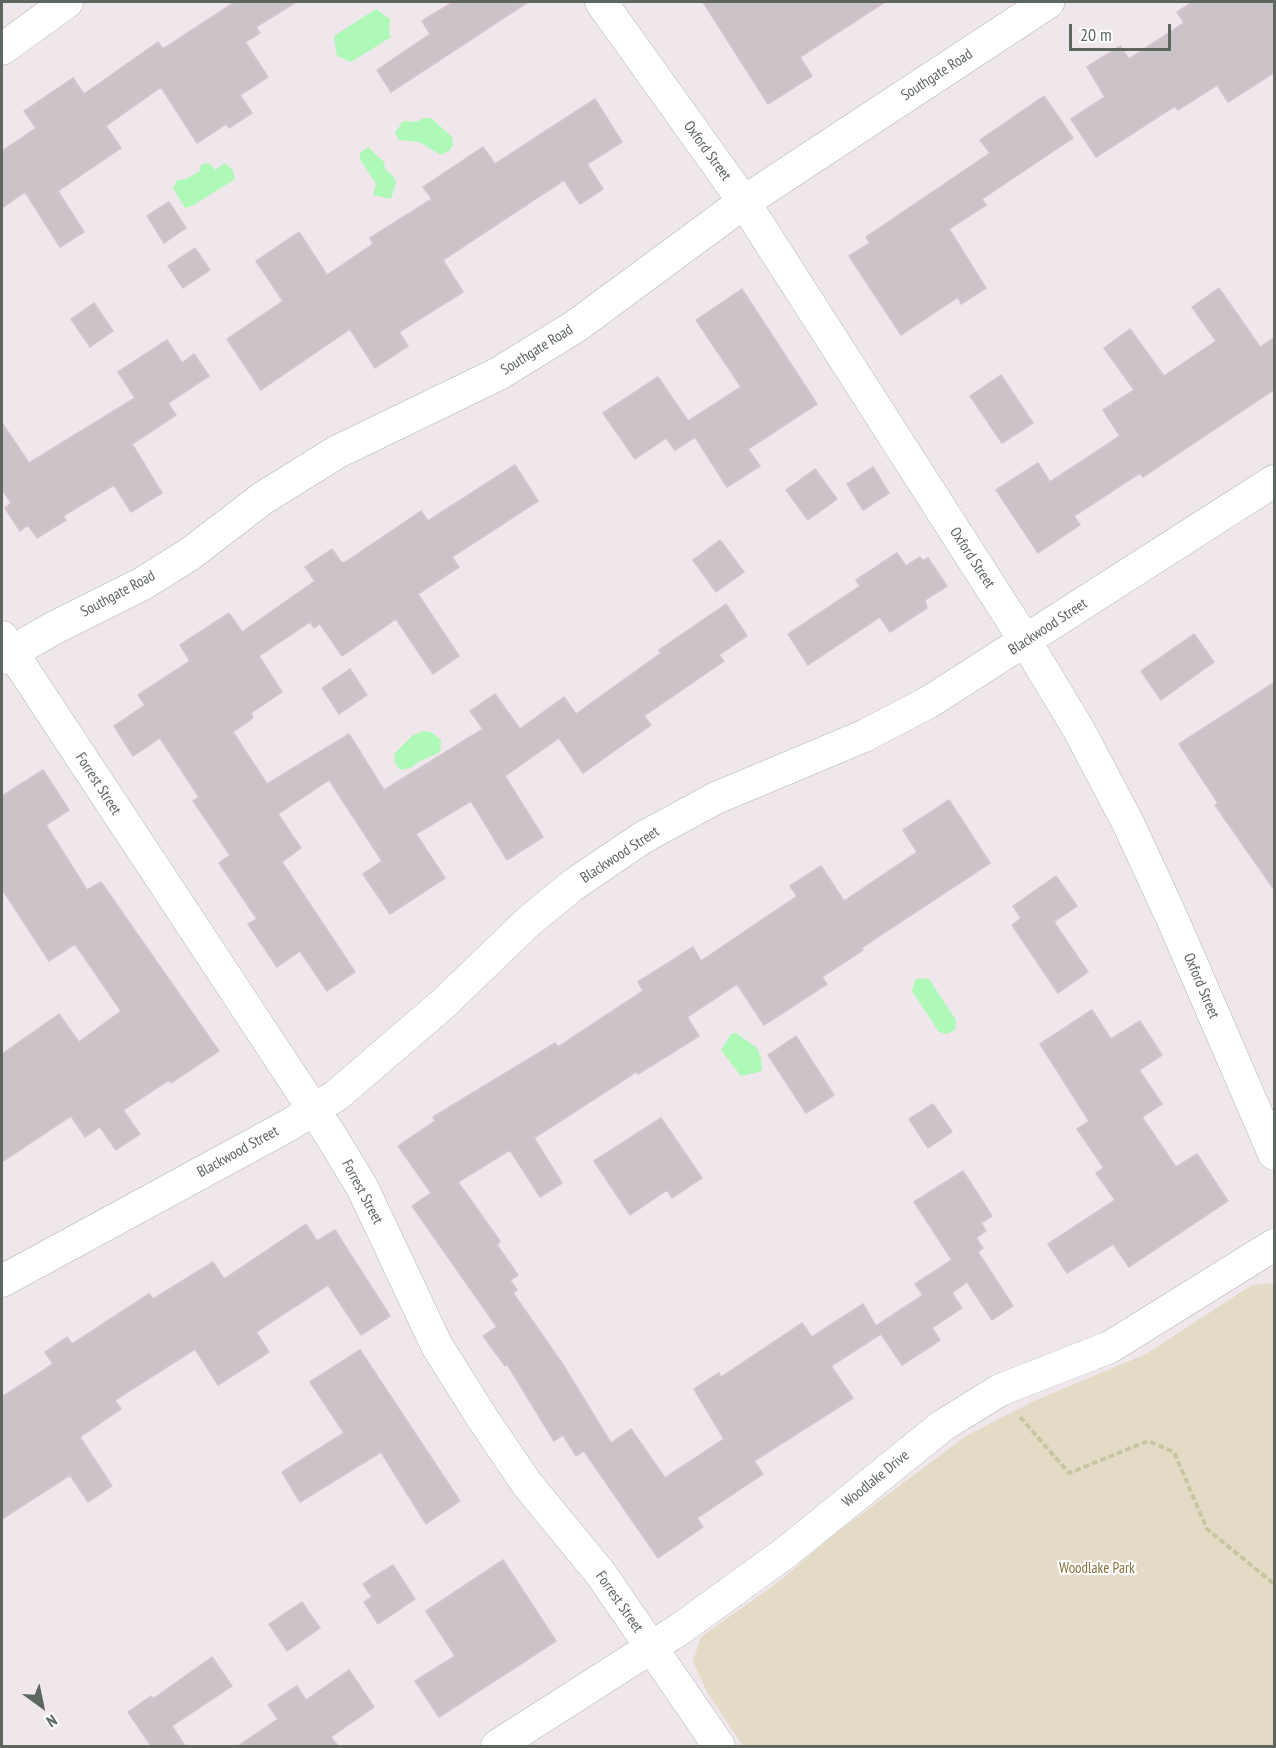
<!DOCTYPE html>
<style>
body{margin:0}
#map{position:relative;width:1276px;height:1748px;overflow:hidden;background:#efe7eb;font-family:"PT Sans Narrow",sans-serif}
canvas{display:block}
.frame{position:absolute;inset:0;border:3px solid #5e6660;pointer-events:none}
.north{position:absolute;left:12px;top:1676px;width:60px;height:60px;-webkit-text-stroke:4px #fff;paint-order:stroke;rotate:147deg;font-size:16px;font-weight:700;line-height:24px;text-align:center;color:#5e6660}
.north::after{content:'';display:block;margin:auto;width:21px;height:27px;background:#5e6660;clip-path:polygon(50% 0,100% 100%,50% 72%,0 100%)}
.scale{position:absolute;left:1069px;top:24px;width:102px;height:27px;box-sizing:border-box;border:3px solid #5e6660;border-top:0;padding-left:8px;font-size:18px;line-height:21px;white-space:nowrap;color:#5e6660;-webkit-text-stroke:4px #fff;paint-order:stroke}
</style>
<div id="map">
<canvas width="1276" height="1748"></canvas>
<div class="frame"></div>
<div class="north">N</div>
<div class="scale">20 m</div>
</div>
<script>
const context = document.querySelector('canvas').getContext('2d');
context.lineJoin = 'round';
function fillPath(path, color) { context.fillStyle = color; context.fill(path, 'evenodd'); }
const toPath = rows => new Path2D(rows.map(r => 'M' + r).join(''));
function stroke(path, color, width, dash) { context.strokeStyle = color; context.lineWidth = width; context.lineCap = dash ? 'butt' : 'round'; context.setLineDash(dash || []); context.stroke(path); }
function drawText(font, color, halo, rows, align = 'center') {
  context.font = font + ' "PT Sans Narrow",sans-serif'; context.lineWidth = 4.5; context.setLineDash([]); context.textBaseline = 'middle'; context.strokeStyle = halo; context.fillStyle = color; for (const [text, x, y, turn = 0] of rows) {
    context.save(); context.translate(x, y); context.rotate((+turn || 0) * Math.PI / 180); context.textAlign = isNaN(turn) ? turn : align; if (halo) context.strokeText(text, 0, 0); context.fillText(text, 0, 0); context.restore();
  }
}
const green = toPath([
 [1274,1283,1274,1746,743,1746,707,1692,693,1661,701,1637,781,1580,831,1537,966,1436,1034,1401,1146,1354,1252,1285]
]);
const water = toPath([
 [376,9,390,19,389,34,391,37,351,62,337,56,334,36],
 [424,118,431,118,452,137,453,145,449,151,441,155,419,142,399,140,395,133,403,121,416,122],
 [368,147,384,162,385,169,394,177,396,182,391,199,373,195,376,184,360,159,360,153],
 [205,163,210,164,215,170,225,163,232,169,235,179,192,206,185,208,173,188,177,180,186,179,200,171,200,166],
 [423,731,431,732,441,740,440,752,418,762,411,768,400,770,395,763,394,754,412,736],
 [920,978,929,979,956,1020,955,1030,947,1034,939,1032,912,991,915,980],
 [736,1033,757,1048,761,1058,762,1070,759,1072,741,1076,721,1050,731,1034]
]);
const building = toPath([
 [235,2,296,2,256,27,260,33,245,42,268,77,240,95,252,113,229,128,226,124,197,143,161,87,106,126,121,148,58,191,84,232,60,247,25,192,2,208,2,151,36,128,24,111,73,78,84,94,158,42,163,49,235,2],
 [453,2,528,2,391,92,377,70,430,34,422,21,453,2],
 [703,2,885,2,800,57,812,76,768,104,703,2],
 [1193,2,1275,2,1275,72,1228,102,1217,85,1178,110,1175,106,1096,157,1071,119,1105,97,1087,67,1120,46,1129,59,1184,23,1177,12,1193,2],
 [1044,96,1073,138,982,199,986,205,949,229,986,288,961,304,958,297,901,335,849,256,870,243,866,237,990,153,980,140,1044,96],
 [595,99,622,142,587,164,603,189,580,204,564,180,443,260,463,292,399,332,408,346,375,368,350,329,261,390,227,339,283,301,256,261,299,232,327,275,373,244,370,238,432,199,423,187,483,147,495,164,595,99],
 [169,202,186,228,164,243,147,216,169,202],
 [195,248,210,270,183,288,168,266,195,248],
 [1219,288,1260,347,1275,337,1275,389,1143,477,1140,473,1074,516,1080,525,1038,553,996,490,1038,463,1050,482,1120,436,1103,410,1134,390,1104,348,1130,329,1164,376,1216,341,1192,307,1219,288],
 [742,289,817,404,748,449,760,466,727,487,695,437,675,450,666,438,635,459,603,413,658,377,688,421,741,387,696,320,742,289],
 [94,303,113,331,90,347,71,319,94,303],
 [167,340,182,363,194,354,209,376,168,403,176,415,132,444,162,493,131,512,114,485,63,516,66,520,37,538,28,525,20,531,5,508,11,503,2,489,2,423,29,463,135,398,118,372,167,340],
 [1001,375,1033,423,1002,443,970,396,1001,375],
 [515,465,538,501,452,557,459,567,418,594,459,656,433,674,396,619,342,656,320,624,314,628,310,622,259,656,282,692,251,713,253,718,233,732,267,784,349,734,384,790,483,729,470,711,495,694,520,729,564,697,576,714,661,653,659,650,726,604,747,636,719,655,724,661,644,716,651,725,583,773,559,738,505,776,543,837,507,860,471,801,416,834,445,878,390,914,363,874,382,861,329,780,278,814,301,848,282,862,355,972,327,991,300,951,277,967,248,924,257,919,219,863,230,855,193,801,199,797,160,738,133,756,114,726,145,705,138,695,190,661,180,645,229,613,242,632,315,581,305,567,332,549,342,563,347,561,421,511,428,521,515,465],
 [873,467,889,493,863,510,847,484,873,467],
 [815,469,837,499,808,520,786,490,815,469],
 [720,540,744,572,716,592,693,560,720,540],
 [897,553,906,566,920,557,923,561,928,558,947,586,925,600,927,608,890,632,880,617,808,665,788,634,860,586,856,580,897,553],
 [1194,634,1214,662,1161,700,1141,671,1194,634],
 [350,669,367,695,339,714,322,688,350,669],
 [1275,682,1275,891,1215,805,1218,803,1179,744,1275,682],
 [43,770,69,810,46,825,87,890,101,882,219,1051,171,1083,169,1080,123,1110,140,1134,116,1150,100,1127,85,1137,71,1116,2,1162,2,1054,59,1014,79,1042,121,1011,75,944,49,961,2,889,2,796,43,770],
 [949,800,990,863,861,948,863,950,822,977,827,984,764,1025,737,984,687,1017,699,1036,638,1074,636,1072,534,1138,562,1183,540,1197,510,1150,458,1182,500,1241,497,1245,518,1275,510,1280,517,1290,513,1293,562,1363,611,1443,631,1429,665,1478,724,1439,694,1389,719,1373,721,1377,802,1323,812,1337,863,1304,876,1326,923,1295,915,1284,952,1260,914,1202,963,1171,992,1216,981,1223,986,1231,976,1238,983,1248,978,1252,1013,1306,992,1320,967,1282,952,1293,962,1308,932,1328,940,1340,902,1365,881,1334,831,1366,853,1398,754,1461,763,1474,697,1518,703,1527,658,1558,584,1451,576,1456,563,1435,554,1441,507,1364,505,1366,483,1336,497,1327,412,1206,431,1193,398,1146,435,1121,433,1117,555,1043,558,1047,643,991,638,982,693,947,701,961,797,896,790,886,821,866,844,901,917,852,903,830,949,800],
 [1056,876,1077,906,1054,922,1088,972,1058,993,1012,925,1021,918,1013,906,1056,876],
 [1092,1010,1111,1039,1140,1021,1162,1055,1139,1070,1162,1104,1142,1117,1176,1167,1197,1154,1228,1201,1129,1267,1113,1244,1067,1273,1048,1244,1115,1200,1096,1173,1104,1168,1077,1129,1089,1121,1040,1044,1092,1010],
 [796,1036,834,1095,806,1113,768,1055,796,1036],
 [933,1104,952,1132,928,1148,909,1119,933,1104],
 [661,1118,702,1178,672,1198,667,1190,630,1215,594,1161,661,1118],
 [306,1224,317,1241,335,1230,390,1316,361,1335,328,1285,256,1332,269,1352,218,1385,195,1349,115,1400,121,1409,80,1437,112,1486,88,1502,70,1475,2,1519,2,1397,53,1364,45,1352,67,1337,72,1344,149,1294,153,1299,213,1262,224,1279,306,1224],
 [360,1350,460,1501,426,1524,381,1452,300,1502,282,1472,344,1433,310,1382,360,1350],
 [503,1560,556,1641,439,1717,415,1681,455,1656,426,1611,503,1560],
 [393,1565,415,1599,378,1624,364,1602,372,1597,363,1584,393,1565],
 [302,1602,320,1628,287,1651,269,1624,302,1602],
 [212,1657,232,1686,172,1726,185,1746,151,1746,128,1712,151,1696,153,1699,212,1657],
 [349,1670,374,1707,331,1737,338,1746,238,1746,278,1719,268,1705,297,1686,306,1700,349,1670]
]);
const path = toPath([
 [1020,1417,1069,1473,1148,1441,1174,1452,1207,1529,1274,1584]
]);
const street = toPath([
 [601,2,744,202,1026,642,1079,730,1128,823,1172,918,1274,1154],
 [2,49,67,2],
 [2,637,331,1136,362,1187,437,1346,481,1416,527,1484,601,1574,719,1746],
 [2,1281,289,1125,337,1095,444,1003,529,921,573,885,642,838,716,798,864,736,929,702,1274,481],
 [497,1746,680,1629,785,1553,942,1426,1000,1390,1110,1347,1274,1245]
]);
const secondary = toPath([
 [2,658,52,629,142,584,190,554,263,498,337,452,498,374,576,326,744,202,1048,2]
]);
const streetNames = [
 ["Southgate Road",937,75,-33],
 ["Oxford Street",707,151,54],
 ["Southgate Road",537,350,-32],
 ["Oxford Street",972,558,57],
 ["Southgate Road",118,594,-28],
 ["Blackwood Street",1048,627,-33],
 ["Forrest Street",98,784,57],
 ["Blackwood Street",620,855,-33],
 ["Oxford Street",1201,986,67],
 ["Blackwood Street",238,1152,-29],
 ["Forrest Street",362,1192,62],
 ["Woodlake Drive",876,1479,-39],
 ["Forrest Street",619,1602,55]
];
const parkNames = [
 ["Woodlake Park",1097,1569]
];
fillPath(green, '#e4dbc6');
fillPath(water, '#aef8b8');
fillPath(building, '#cbc3c8');
stroke(building, '#d3c6ce', 1.5);
stroke(street, '#b2b8b4', 33);
stroke(secondary, '#b1b8b3', 34);
stroke(path, '#c7c6a1', 4, [6, 3]);
stroke(street, '#fff', 32);
stroke(secondary, '#fff', 33);
drawText('15px', '#5e6660', '#fff', streetNames);
drawText('15px', '#85733e', '#fff', parkNames);
</script>
